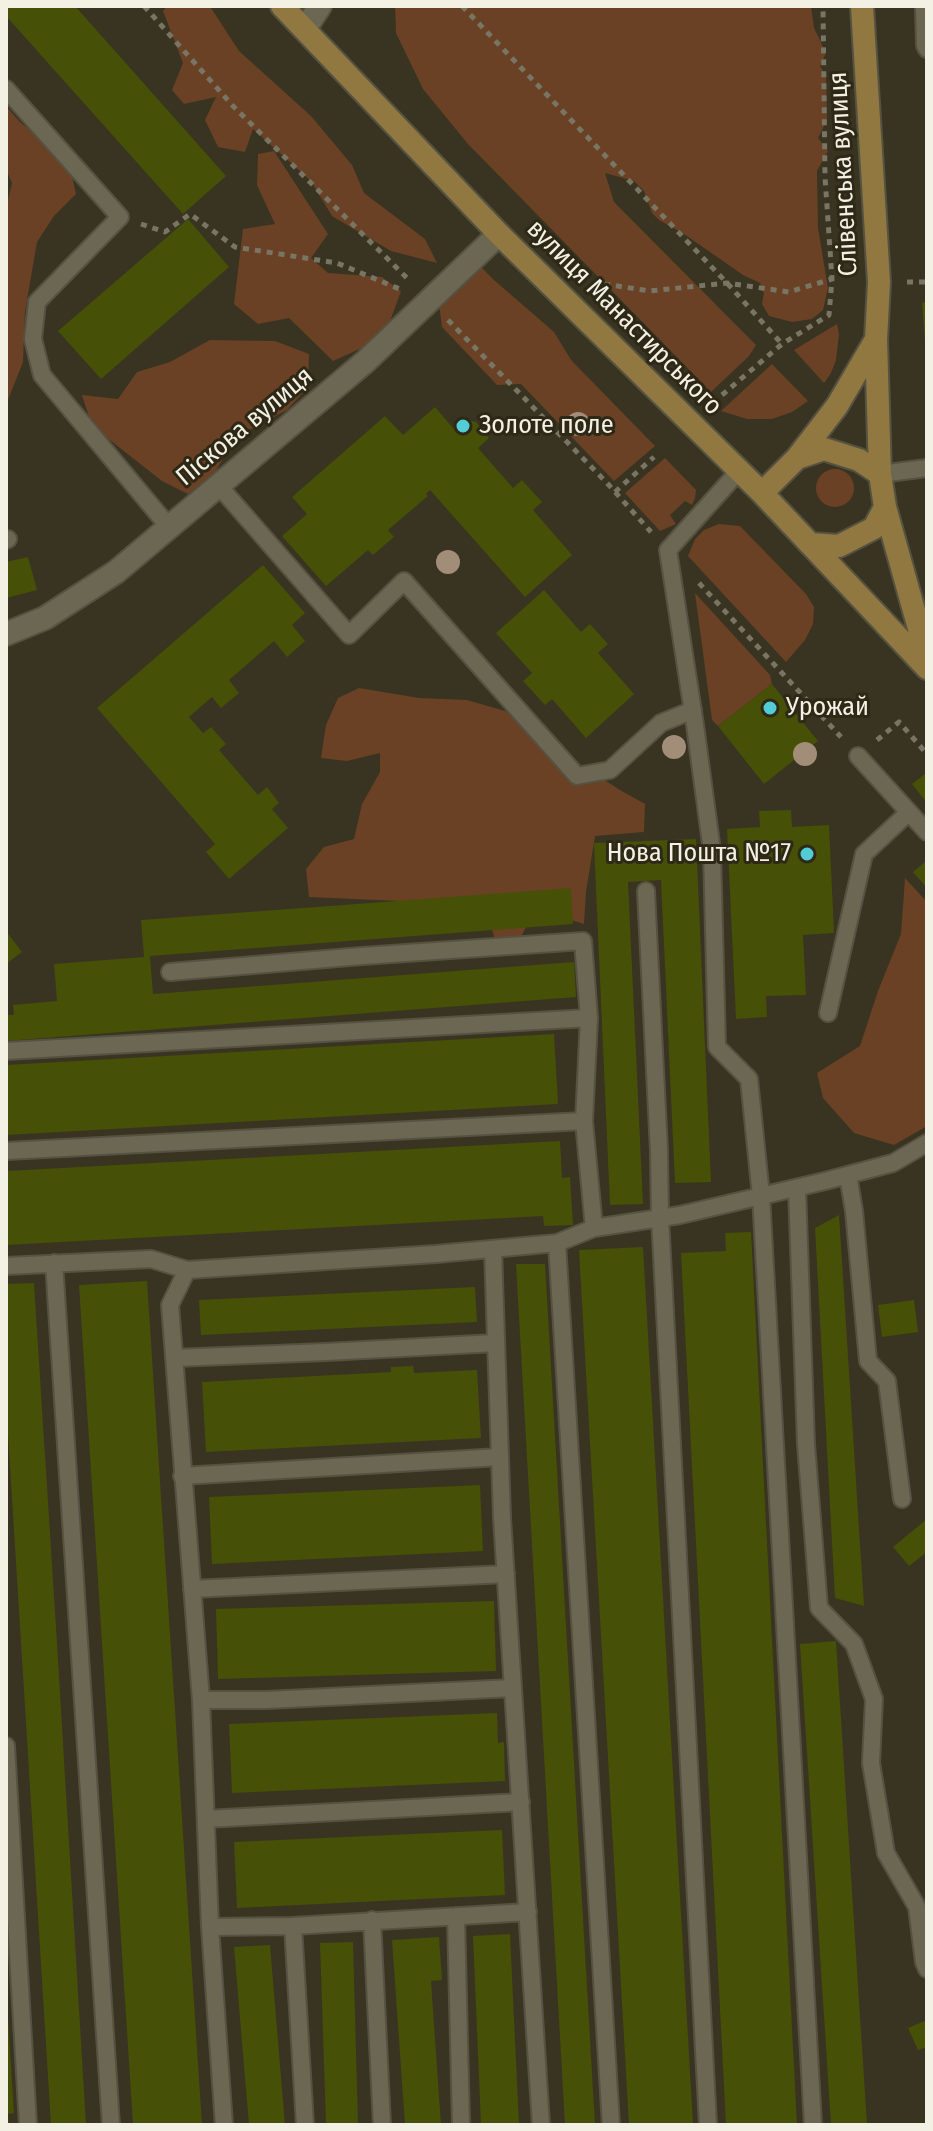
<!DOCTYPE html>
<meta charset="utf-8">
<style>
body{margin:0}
#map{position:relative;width:933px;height:2131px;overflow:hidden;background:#383421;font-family:"Fira Sans Condensed",sans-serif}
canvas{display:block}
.frame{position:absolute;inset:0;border:8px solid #f3f0e4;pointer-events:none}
</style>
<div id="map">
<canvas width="933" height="2131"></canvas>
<div class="frame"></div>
</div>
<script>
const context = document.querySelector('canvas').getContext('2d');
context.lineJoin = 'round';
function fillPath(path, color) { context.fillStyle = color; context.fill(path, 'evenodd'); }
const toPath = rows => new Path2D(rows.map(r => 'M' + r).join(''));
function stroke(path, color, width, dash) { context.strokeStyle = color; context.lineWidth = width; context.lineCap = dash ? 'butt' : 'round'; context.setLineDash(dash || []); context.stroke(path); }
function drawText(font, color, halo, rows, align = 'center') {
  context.font = font + ' "Fira Sans Condensed",sans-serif'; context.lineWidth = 6; context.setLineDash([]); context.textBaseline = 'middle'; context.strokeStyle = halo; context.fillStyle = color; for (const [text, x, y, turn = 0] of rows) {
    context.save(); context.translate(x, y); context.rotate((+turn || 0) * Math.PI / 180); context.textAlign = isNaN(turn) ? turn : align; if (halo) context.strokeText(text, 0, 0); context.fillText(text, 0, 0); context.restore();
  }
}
const green = toPath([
 [167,6,200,6,211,8,239,51,311,116,352,165,364,193,425,239,437,263,391,251,332,216,311,181,253,129,245,152,218,147,205,120,216,97,184,104,172,90,183,63,163,11],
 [395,6,811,6,814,28,826,53,820,66,826,76,827,120,818,138,828,151,817,171,818,228,828,288,823,310,812,319,792,322,769,316,762,304,764,293,760,283,743,275,684,234,659,220,652,213,644,191,634,181,605,173,614,202,756,345,749,356,711,392,468,144,423,89,396,33],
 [6,106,20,122,69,162,76,194,54,216,37,242,25,312,23,362,6,405,6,208,12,183,6,169],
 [274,151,328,234,311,258,328,273,382,277,401,291,384,338,333,361,289,318,258,324,234,304,243,229,275,224,257,185,258,154],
 [478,264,494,280,554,332,571,360,655,446,614,481,521,384,497,385,442,327,439,304],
 [837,324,839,334,836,360,831,373,824,383,794,350],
 [210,340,275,341,309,354,308,387,287,410,234,438,215,473,188,494,162,481,92,426,82,395,118,399,137,372,170,362],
 [772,364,808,401,792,412,772,419,747,419,721,411],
 [665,458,696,490,695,498,692,505,685,501,670,515,676,524,660,531,625,493],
 '816 488a19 19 0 1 1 38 0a19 19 0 1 1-38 0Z',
 [719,524,740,526,806,594,814,607,813,624,805,640,786,662,688,556,695,539,704,530],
 [695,593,770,675,772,684,718,726,712,720],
 [359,688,419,698,467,700,505,711,544,741,620,790,645,804,644,832,595,836,586,892,584,924,535,909,521,937,495,940,488,915,445,903,309,897,306,869,324,847,354,839,362,804,380,772,380,753,347,761,321,758,326,725,338,698],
 [905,878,927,902,927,1126,894,1145,854,1133,823,1098,817,1073,860,1046,878,991,901,934]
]);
const building = toPath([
 [6,6,75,6,226,176,183,214,6,16],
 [188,219,229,267,101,379,58,331],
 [927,302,927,341,925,341,922,303],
 [435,407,453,428,464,419,476,422,489,438,478,448,513,488,522,480,542,502,533,510,572,555,525,597,430,490,426,494,428,496,388,530,394,537,373,555,368,550,326,586,282,536,307,514,292,497,385,416,403,435],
 [28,557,37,590,6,598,6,562],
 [263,565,305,613,292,625,305,641,287,657,274,641,229,680,239,693,221,708,212,697,189,717,203,733,211,727,226,744,219,750,258,795,267,787,279,803,272,809,288,828,229,879,206,852,215,844,97,708],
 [544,590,581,632,590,624,608,644,598,653,634,694,586,738,552,699,545,705,523,681,532,673,496,633],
 [772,684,818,741,764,784,718,726],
 [926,773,927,775,927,803,912,784],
 [791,810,792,827,829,825,834,933,803,935,806,995,766,996,767,1017,736,1019,727,829,760,827,759,811],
 [696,839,711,1182,675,1183,661,880,628,882,643,1204,610,1205,594,843],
 [927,860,927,888,913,872],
 [571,888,573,924,150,956,153,994,574,962,576,997,6,1041,6,1015,14,1015,13,1005,57,1001,54,964,144,957,141,920],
 [6,931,22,952,6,964],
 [554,1034,558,1104,6,1135,6,1065],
 [560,1141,562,1178,570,1177,573,1225,544,1226,543,1216,6,1245,6,1171],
 [839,1215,864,1606,835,1598,815,1228],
 [751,1232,797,2125,726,2125,681,1253,726,1251,725,1233],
 [643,1247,693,2125,629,2125,579,1250],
 [516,1264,545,1264,595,2125,565,2125],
 [147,1281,202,2125,133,2125,79,1285],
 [34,1283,57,1643,86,2125,51,2125,6,1401,6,1284],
 [475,1287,477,1322,201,1335,199,1300],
 [914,1300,918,1332,882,1337,878,1305],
 [413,1366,414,1373,477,1370,481,1438,206,1452,202,1382,391,1372,391,1367],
 [480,1485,483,1551,212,1564,209,1497],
 [927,1519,927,1552,909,1566,893,1547],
 [494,1601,496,1671,218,1679,216,1609],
 [836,1641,867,2125,831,2125,800,1644],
 [497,1713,498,1743,504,1742,505,1781,232,1793,229,1724],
 [502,1830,505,1895,237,1908,234,1842],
 [510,1934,519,2125,481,2125,473,1936],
 [439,1937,442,1980,431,1981,441,2125,405,2125,392,1940],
 [353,1942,358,2125,326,2125,320,1943],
 [270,1945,285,2125,249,2125,234,1947],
 [6,2019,8,2019,14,2113,8,2114,9,2125,6,2125],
 [927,2020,927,2047,918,2050,908,2028]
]);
const path = toPath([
 [144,6,234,107,410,281],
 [462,6,727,283,782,344],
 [141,224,165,232,190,214,235,247,337,263,402,290],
 [907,282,927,282],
 [604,284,650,291,727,283,789,292,832,279],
 [448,320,607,483,651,532],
 [722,395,782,344,829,315,832,279,825,177,823,6],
 [615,492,654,457],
 [699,583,841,737],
 [877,740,899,722,927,754]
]);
const service = toPath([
 [924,6,925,45,927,49],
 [6,89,120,217,37,302,33,339,42,375,169,527],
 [738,472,668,550,695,725,712,851,717,1047,749,1079,761,1196,813,2125],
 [880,474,927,468],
 [219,486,349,635,404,581,577,776,610,770,661,723,693,710],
 [6,540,8,539],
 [858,756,927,832],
 [646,891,659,1151,660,1218,708,2125],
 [828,1013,864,854,909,812],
 [6,1051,589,1018,583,941,362,956,170,972],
 [584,1121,589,1018],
 [6,1151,584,1121,594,1228],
 [848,1175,854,1211,868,1361,887,1381,902,1499],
 [797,1188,806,1444,819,1608,854,1644,874,1699,871,1763,886,1853,917,1907,924,1962,927,1969],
 [557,1243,611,2125],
 [493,1249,502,1518,541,2125],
 [54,1263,111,2125],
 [6,1266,151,1259,187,1270,436,1254,557,1243,594,1228,680,1215,825,1181,893,1163,927,1143],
 [187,1270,170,1305,201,1700,210,1927,224,2125],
 [174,1358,326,1352,496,1343],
 [182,1476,500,1457],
 [192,1589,506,1574],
 [201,1700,266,1700,513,1688],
 [6,1746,28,2125],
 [206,1819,521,1802],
 [456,1916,461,2125],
 [372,1920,382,2125],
 [293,1926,305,2125],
 [210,1927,293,1926,528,1912]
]);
const minor = toPath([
 [305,29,320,6],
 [6,634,45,618,116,572,366,361,499,234]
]);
const secondary = toPath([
 [282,6,499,234,762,493,927,668],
 [862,6,879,282,876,340,880,474,885,507,927,657],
 [797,458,824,449,859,460,880,474],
 [762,493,797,458,837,406,875,341],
 [810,544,839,546,874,528,885,507]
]);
const trees = [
 [578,424],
 [448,562],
 [674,747],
 [805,754]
];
const markers = [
 [463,426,8,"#52ccd5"],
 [770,708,8,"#52ccd5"],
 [807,854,8,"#52ccd5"]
];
const streetNames = [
 ["Слівенська вулиця",844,174,-93],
 ["вулиця Манастирського",624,318,45],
 ["Піскова вулиця",245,427,-40]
];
const poiNames = [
 ["Золоте поле",479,426],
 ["Урожай",786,708],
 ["Нова Пошта №17",791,854,"right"]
];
fillPath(green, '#6a4124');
fillPath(building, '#465007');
stroke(service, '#565242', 20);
stroke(minor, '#565242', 26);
stroke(secondary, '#565242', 26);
stroke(path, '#787564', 5, [6, 6]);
stroke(service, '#6b6752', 16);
stroke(minor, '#6b6752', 22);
stroke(secondary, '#907840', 22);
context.fillStyle = '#a18d78';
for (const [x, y] of trees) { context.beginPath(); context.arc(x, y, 12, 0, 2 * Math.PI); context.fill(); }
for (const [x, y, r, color] of markers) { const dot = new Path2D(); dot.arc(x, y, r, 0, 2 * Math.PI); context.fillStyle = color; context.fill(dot); stroke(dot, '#2e2917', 3); }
drawText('26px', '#f3f0e4', '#2e2917', streetNames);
drawText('26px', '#f3f0e4', '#2e2917', poiNames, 'left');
</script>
